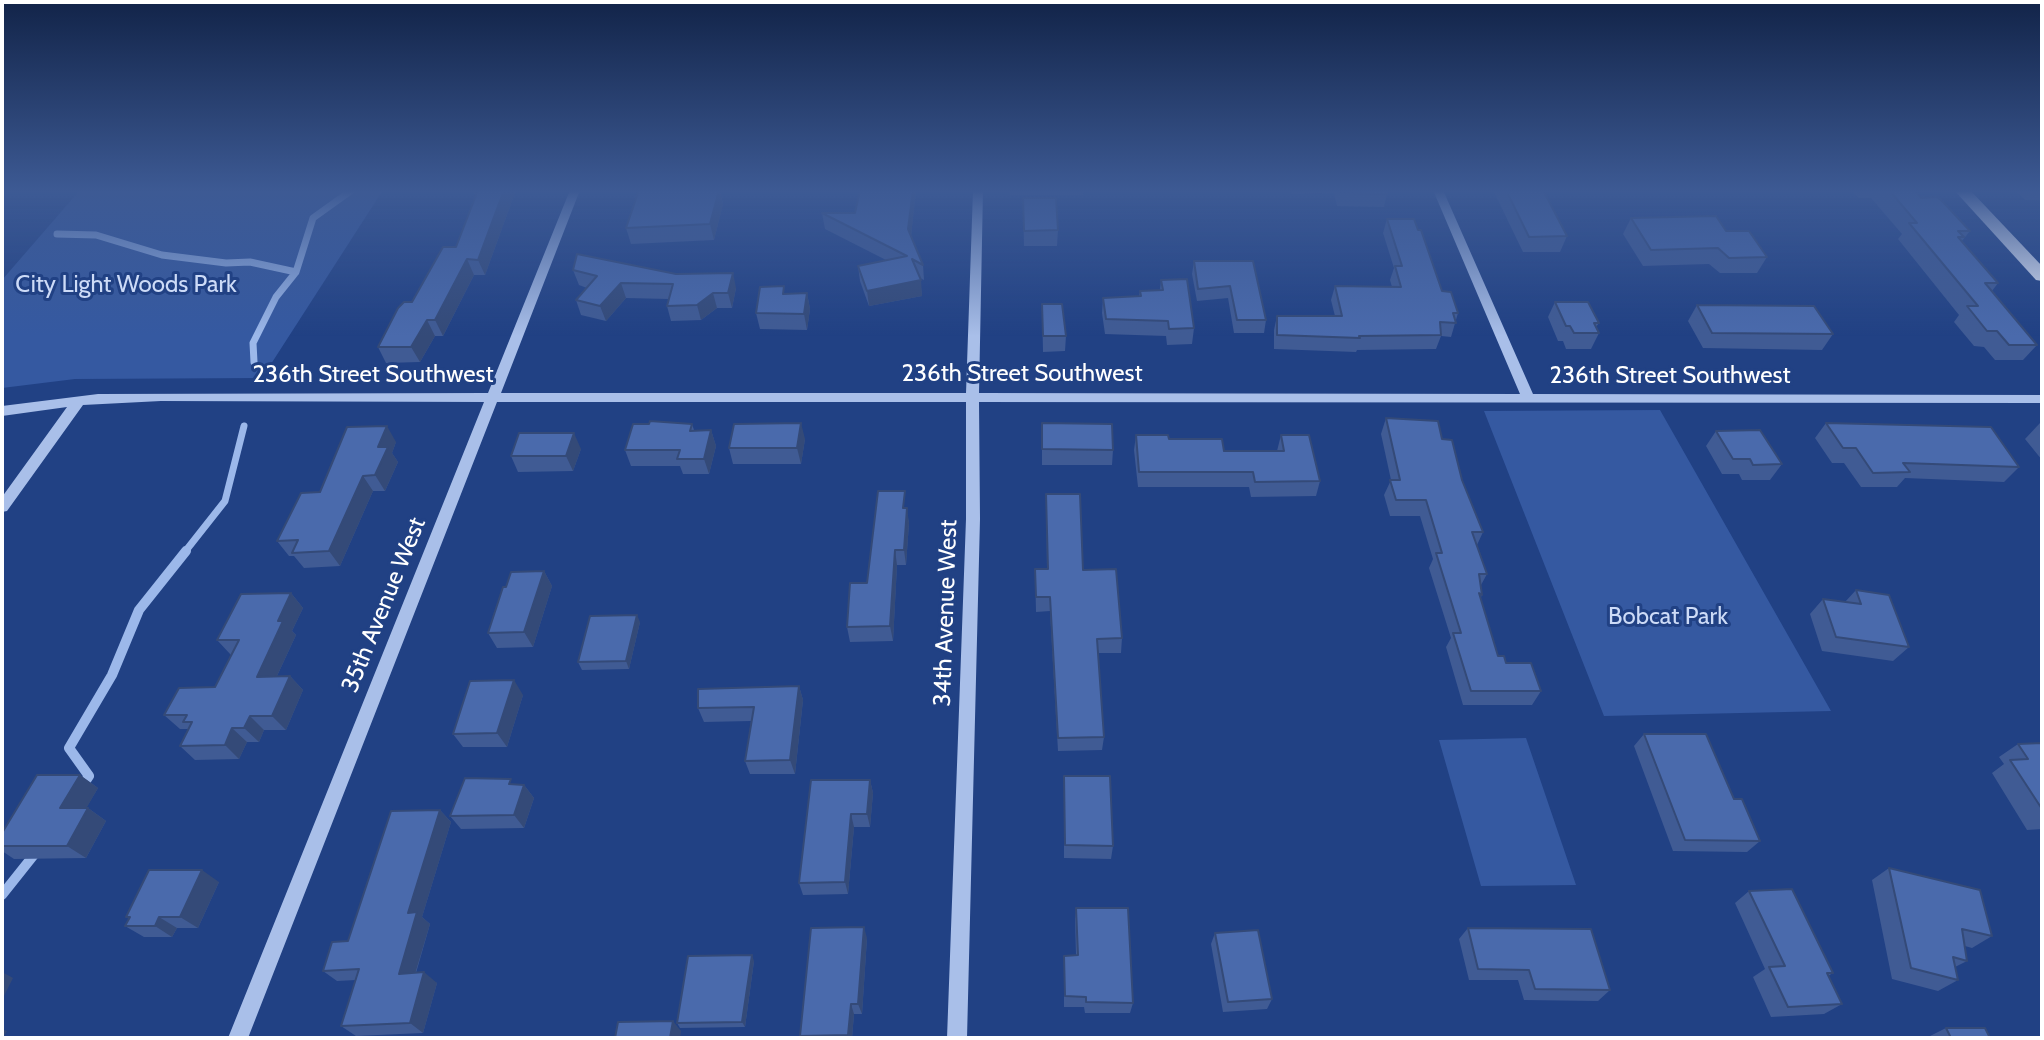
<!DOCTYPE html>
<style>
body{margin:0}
#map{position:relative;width:2044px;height:1040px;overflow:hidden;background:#214184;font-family:Cabin,sans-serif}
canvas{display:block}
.frame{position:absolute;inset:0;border:4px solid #fff;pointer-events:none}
</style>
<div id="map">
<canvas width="2044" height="1040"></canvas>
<div class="frame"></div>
</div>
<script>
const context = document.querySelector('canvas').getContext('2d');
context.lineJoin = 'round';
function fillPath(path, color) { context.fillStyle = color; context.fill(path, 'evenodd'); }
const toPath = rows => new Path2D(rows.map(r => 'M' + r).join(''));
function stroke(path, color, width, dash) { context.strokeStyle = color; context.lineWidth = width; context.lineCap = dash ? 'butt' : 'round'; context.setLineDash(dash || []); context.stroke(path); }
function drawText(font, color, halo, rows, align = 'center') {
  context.font = font + ' Cabin,sans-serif'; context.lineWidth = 6; context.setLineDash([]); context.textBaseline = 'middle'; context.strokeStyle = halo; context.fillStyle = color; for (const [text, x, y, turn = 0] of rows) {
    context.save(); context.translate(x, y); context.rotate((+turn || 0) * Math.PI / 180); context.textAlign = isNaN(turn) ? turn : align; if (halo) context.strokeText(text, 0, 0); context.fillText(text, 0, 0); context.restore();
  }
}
const green = toPath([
 [80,190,383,190,262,378,75,379,2,388,2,280],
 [1660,410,1831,711,1604,716,1484,411],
 [1526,738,1576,885,1481,886,1439,740]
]);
const streamFar1 = toPath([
 [57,234,96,235,162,255,226,263,250,262,296,272],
 [254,362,253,343,276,297,296,272,313,218,352,190],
 [184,553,225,501,244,426]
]);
const stream = toPath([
 [81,788,89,776,69,748,112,675,139,610,186,551],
 [2,895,37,851]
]);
const minor = toPath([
 [570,190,580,190,501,393,966,393,973,190,983,190,979,393,1520,394,1433,190,1443,190,1533,394,2042,395,2042,403,979,402,980,519,967,1038,947,1038,966,519,966,402,497,402,248,1038,228,1038,484,402,161,401,83,405,7,511,2,512,2,497,67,407,2,416,2,406,98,394,488,393,570,190]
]);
const major = toPath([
 [1954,190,1970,190,2042,266,2042,281,2036,280,1954,190]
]);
const wall = toPath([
 [473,190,516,190,485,275,474,275,443,336,435,336,420,362,386,363,378,347,456,247,476,196],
 [629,190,720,190,723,204,714,240,631,244,626,228,639,193,629,192],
 [860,190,916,190,911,236,923,265,924,280,920,278,922,296,869,306,860,281,858,266,886,260,825,229,822,213,855,213],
 [1010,190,1084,190,1083,195,1010,195],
 [1290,190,1386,190,1387,194,1384,207,1337,206,1334,193,1291,194],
 [1493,190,1543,190,1567,236,1560,252,1523,252],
 [1851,190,1915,190,1921,198,1970,231,1962,241,1998,283,1992,291,2037,345,2023,360,1995,360,1984,347,1974,346,1954,322,1959,315,1898,239,1902,234,1871,198,1858,198],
 [2015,190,2042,190,2042,200,2025,200],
 [1023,198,1058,230,1057,246,1024,246],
 [1631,218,1726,231,1767,257,1757,273,1720,273,1709,264,1643,266,1623,234],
 [1387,219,1458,313,1451,337,1441,336,1436,349,1357,350,1356,352,1274,349,1274,330,1277,316,1335,316,1331,300,1335,286,1392,287,1390,280,1394,268,1383,233],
 [1194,261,1253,261,1266,320,1264,333,1234,333,1228,298,1197,301,1192,274],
 [573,270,736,288,732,308,717,308,701,320,671,321,667,306,669,299,626,298,606,321,581,315,576,300,587,288,579,285],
 [1161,280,1194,328,1192,344,1167,345,1166,336,1105,334,1102,313,1103,298,1139,296,1140,291,1160,290],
 [807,293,810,309,807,330,760,329,756,313,786,294],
 [1555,302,1599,323,1596,327,1599,333,1591,349,1566,349,1563,341,1558,341,1548,317],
 [1042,304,1066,336,1065,351,1043,352],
 [1697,305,1833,334,1822,350,1703,348,1688,321],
 [1386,418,1442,439,1462,480,1483,532,1477,545,1487,574,1481,585,1482,595,1480,599,1498,656,1541,691,1532,705,1463,705,1446,647,1451,638,1429,568,1433,559,1420,516,1390,516,1384,495,1391,480,1381,434],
 [1042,423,1113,450,1112,465,1042,465],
 [1826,423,2019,467,2004,482,1905,478,1897,487,1861,487,1844,463,1832,463,1815,438],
 [2040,423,2042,423,2042,460,2025,439],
 [692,424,694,430,711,430,716,446,709,474,683,474,680,466,631,466,625,450],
 [1716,431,1782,464,1770,480,1742,480,1739,474,1722,474,1706,446],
 [1136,435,1169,439,1224,451,1277,451,1281,435,1320,481,1316,496,1251,497,1249,487,1138,487,1134,450],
 [805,439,801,464,733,464,729,448],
 [396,442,392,453,398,462,385,491,373,491,340,566,304,568,294,556,289,556,277,541,320,492],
 [581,449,573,471,518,472,511,456],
 [1046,494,1083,570,1122,638,1121,653,1098,653,1104,737,1102,750,1058,751,1050,611,1036,612,1035,569,1047,569],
 [906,508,909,523,906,565,897,565,893,641,850,642,847,627,867,583],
 [544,571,552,586,533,647,497,648,488,633,506,587],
 [1856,590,1909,647,1893,661,1822,651,1810,614,1823,599,1845,602],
 [291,593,303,608,292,631,296,635,277,676,290,676,303,690,286,730,264,730,259,742,247,742,239,759,195,760,180,746,189,729,180,729,164,715,215,687,231,655,217,640],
 [640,622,629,669,582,670,578,662],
 [799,686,803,700,795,774,750,774,745,761,751,721,704,722,698,708],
 [523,695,507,747,463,747,453,734],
 [1644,734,1734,799,1760,841,1747,852,1673,851,1634,746],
 [2042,743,2042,829,2027,830,1992,773,2004,764,1999,757,2018,744],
 [80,775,98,788,86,808,88,808,106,821,86,858,14,859,2,851,2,846],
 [1064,776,1113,846,1111,859,1064,858],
 [870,780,873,793,870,827,854,827,848,894,803,895,799,883],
 [524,785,534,798,524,828,461,829,450,816],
 [440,810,451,822,422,917,430,924,416,973,437,983,423,1033,356,1036,341,1026,356,980,337,981,323,971,348,941],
 [1889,868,1992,936,1972,948,1965,946,1967,961,1955,967,1958,980,1938,991,1892,979,1872,880],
 [219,882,198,928,177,928,172,937,144,937,125,926,129,919,126,917],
 [1749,891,1833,973,1828,976,1842,1004,1824,1014,1771,1017,1753,977,1765,969,1735,903],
 [1076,908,1133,1003,1130,1013,1085,1013,1084,1007,1064,1007,1064,956,1076,955,1075,919],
 [1468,928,1610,990,1598,1001,1524,1000,1518,980,1469,980,1459,939],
 [1215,933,1272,999,1267,1009,1223,1012,1211,944],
 [867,938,862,1014,854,1014,852,1038,800,1038,800,1036],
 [754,961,745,1027,680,1028,677,1023],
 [1946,1028,1990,1038,1929,1038,1928,1037]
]);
const shadedWall = toPath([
 [504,190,516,190,485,275,478,260],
 [719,190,723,204,714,240,710,224],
 [913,190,916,190,910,245,908,229],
 [467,259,474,275,443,336,435,320],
 [733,273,736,288,732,308,728,293],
 [921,280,922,296,869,306,867,291],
 [621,283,626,298,606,321,600,306],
 [713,293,717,308,701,320,697,305],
 [807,293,810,309,807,330,804,314],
 [427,320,435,336,420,362,411,347],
 [801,423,805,439,801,464,797,448],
 [387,426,396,442,392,453,398,462,385,491,375,475,378,447],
 [711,430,716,446,709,474,704,459],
 [574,433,581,449,573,471,566,456],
 [363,476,373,491,340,566,329,551],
 [907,508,909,523,906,565,904,550],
 [895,550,897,565,893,641,890,626],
 [544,571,552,586,533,647,524,632],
 [291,593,303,608,292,631,296,635,270,691,257,677,278,621],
 [637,615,640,622,629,669,626,661],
 [290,676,303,690,286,730,272,716],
 [514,680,523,695,507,747,497,733],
 [799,686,803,700,795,774,790,760],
 [250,716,264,730,259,742,244,728],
 [232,728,247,742,239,759,225,745],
 [80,775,98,788,79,821,60,808],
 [870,780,873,793,870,827,867,814],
 [524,785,534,798,524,828,514,815],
 [88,808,106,821,86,858,67,846],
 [440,810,451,822,422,917,430,924,412,984,399,974,408,913],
 [851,814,854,827,848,894,845,882],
 [202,870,219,882,198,928,180,917],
 [159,917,177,928,172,937,155,926],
 [864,927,867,938,862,1014,858,1004],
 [752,955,754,961,745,1027,742,1022],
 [2,972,13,978,2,1000],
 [424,972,437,983,423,1033,410,1023],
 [851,1004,854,1014,852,1038,849,1038,848,1035],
 [673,1021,681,1031,680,1038,670,1038],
 [2,1029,7,1031,3,1038,2,1038]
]);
const building = toPath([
 [478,190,504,190,478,260,467,259,435,320,427,320,411,347,378,347,398,308,404,302,412,302,443,247,456,247,478,190],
 [639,190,719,190,710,224,626,228,639,190],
 [860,190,913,190,908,229,923,265,912,259,921,280,867,291,858,266,907,256,822,213,855,213,860,190],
 [1340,190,1386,190,1387,194,1341,193,1340,190],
 [1506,190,1543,190,1567,236,1529,237,1506,190],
 [1889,190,1915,190,1921,198,1937,197,1943,202,1970,231,1958,231,1964,237,1958,237,1998,283,1985,283,2037,345,2009,345,1997,331,1987,331,1967,306,1978,306,1909,223,1917,223,1889,190],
 [1023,198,1056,198,1058,230,1024,231,1023,198],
 [1716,216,1726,231,1749,231,1767,257,1729,258,1718,248,1651,250,1631,218,1716,216],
 [1387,219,1414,219,1418,230,1421,230,1442,291,1451,292,1458,313,1453,313,1456,323,1440,322,1441,335,1359,336,1360,338,1277,335,1277,316,1342,316,1335,286,1401,287,1395,266,1402,266,1387,219],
 [577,254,676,274,733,273,728,293,713,293,697,305,667,306,673,284,621,283,600,306,576,300,597,276,573,270,577,254],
 [1194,261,1253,261,1266,320,1237,320,1230,286,1198,289,1194,261],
 [1187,279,1194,328,1169,329,1168,321,1106,319,1103,298,1141,296,1140,291,1163,290,1161,280,1187,279],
 [784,286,783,294,807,293,804,314,756,313,760,287,784,286],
 [1555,302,1588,302,1599,323,1594,323,1599,333,1574,333,1570,326,1566,326,1555,302],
 [1042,304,1062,304,1066,336,1043,336,1042,304],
 [1697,305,1814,306,1833,334,1712,333,1697,305],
 [1386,418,1438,421,1442,439,1452,440,1462,480,1483,532,1472,532,1487,574,1479,574,1482,595,1479,593,1498,656,1504,656,1506,663,1531,663,1541,691,1471,691,1453,633,1461,633,1436,553,1442,553,1426,500,1396,500,1390,480,1400,480,1386,418],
 [650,421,692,424,690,431,711,430,704,459,677,459,680,450,625,450,633,424,649,424,650,421],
 [801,423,797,448,729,448,734,424,801,423],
 [1042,423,1112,424,1113,450,1042,449,1042,423],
 [1826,423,1991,427,2019,467,1903,463,1910,472,1873,473,1856,448,1843,448,1826,423],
 [387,426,378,447,388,447,375,475,363,476,329,551,292,553,298,540,277,541,301,493,320,492,347,427,387,426],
 [1760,430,1782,464,1753,465,1750,459,1733,459,1716,431,1760,430],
 [519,433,574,433,566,456,511,456,519,433],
 [1136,435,1168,435,1169,439,1222,439,1224,451,1284,451,1281,435,1309,435,1320,481,1255,482,1253,472,1139,472,1136,435],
 [878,491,905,491,903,508,907,508,904,550,895,550,890,626,847,627,850,583,867,583,878,491],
 [1046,494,1080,494,1083,570,1116,569,1122,638,1097,639,1104,737,1058,738,1050,597,1036,597,1035,569,1048,569,1046,494],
 [544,571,524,632,488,633,503,587,506,587,511,572,544,571],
 [1856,590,1889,595,1909,647,1836,637,1823,599,1861,604,1856,590],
 [291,593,278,621,283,621,257,677,290,676,272,716,250,716,244,728,232,728,225,745,180,746,192,722,183,722,187,715,164,715,179,688,215,687,239,640,217,640,241,594,291,593],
 [637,615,626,661,578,662,590,616,637,615],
 [514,680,497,733,453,734,470,681,514,680],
 [799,686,790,760,745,761,754,707,698,708,698,689,799,686],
 [1644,734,1706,734,1734,799,1742,799,1760,841,1685,840,1644,734],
 [2042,743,2042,809,2010,760,2028,759,2018,744,2042,743],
 [37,775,80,775,60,808,88,808,67,846,2,846,2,833,37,775],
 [1064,776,1110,776,1113,846,1065,845,1064,776],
 [465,778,511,779,509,784,524,785,514,815,450,816,465,778],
 [811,780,870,780,867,814,851,814,845,882,799,883,811,780],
 [440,810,408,913,417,912,399,974,424,972,410,1023,341,1026,359,969,323,971,332,942,348,941,391,811,440,810],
 [1889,868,1980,890,1992,936,1962,929,1967,961,1953,957,1958,980,1911,968,1889,868],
 [149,870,202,870,180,917,159,917,155,926,125,926,130,917,126,917,149,870],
 [1792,889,1833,973,1827,973,1842,1004,1788,1007,1769,967,1785,966,1749,891,1792,889],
 [1076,908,1128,908,1133,1003,1086,1002,1086,997,1065,996,1064,956,1078,955,1076,908],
 [864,927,858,1004,851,1004,848,1035,800,1036,811,928,864,927],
 [1468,928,1591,929,1610,990,1535,989,1529,970,1478,969,1468,928],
 [1258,930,1272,999,1228,1002,1215,933,1258,930],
 [752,955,742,1022,677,1023,688,956,752,955],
 [673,1021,670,1038,615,1038,618,1022,673,1021],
 [1946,1028,1985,1028,1990,1038,1951,1038,1946,1028]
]);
const parkNames = [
 ["City Light Woods Park",126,285],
 ["Bobcat Park",1668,617]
];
const streetNames = [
 ["236th Street Southwest",1022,374],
 ["236th Street Southwest",373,375],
 ["236th Street Southwest",1670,376],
 ["35th Avenue West",384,605,-68],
 ["34th Avenue West",946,613,-88]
];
fillPath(green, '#3559a1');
stroke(streamFar1, '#9cb8ea', 7);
stroke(stream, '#9cb8ea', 10);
fillPath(minor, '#a9bfe9');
fillPath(major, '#ecf1fe');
fillPath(wall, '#405b94');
fillPath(shadedWall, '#344a78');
fillPath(building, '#4a6aac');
stroke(building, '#344a78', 2);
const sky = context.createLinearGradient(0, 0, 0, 336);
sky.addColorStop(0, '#122449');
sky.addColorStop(0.57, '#3d5a94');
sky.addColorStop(1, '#3d5a9400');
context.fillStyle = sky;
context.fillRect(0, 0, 2044, 336);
drawText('24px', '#cddbf7', '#214184', parkNames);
drawText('24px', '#fff', '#214184', streetNames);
</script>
